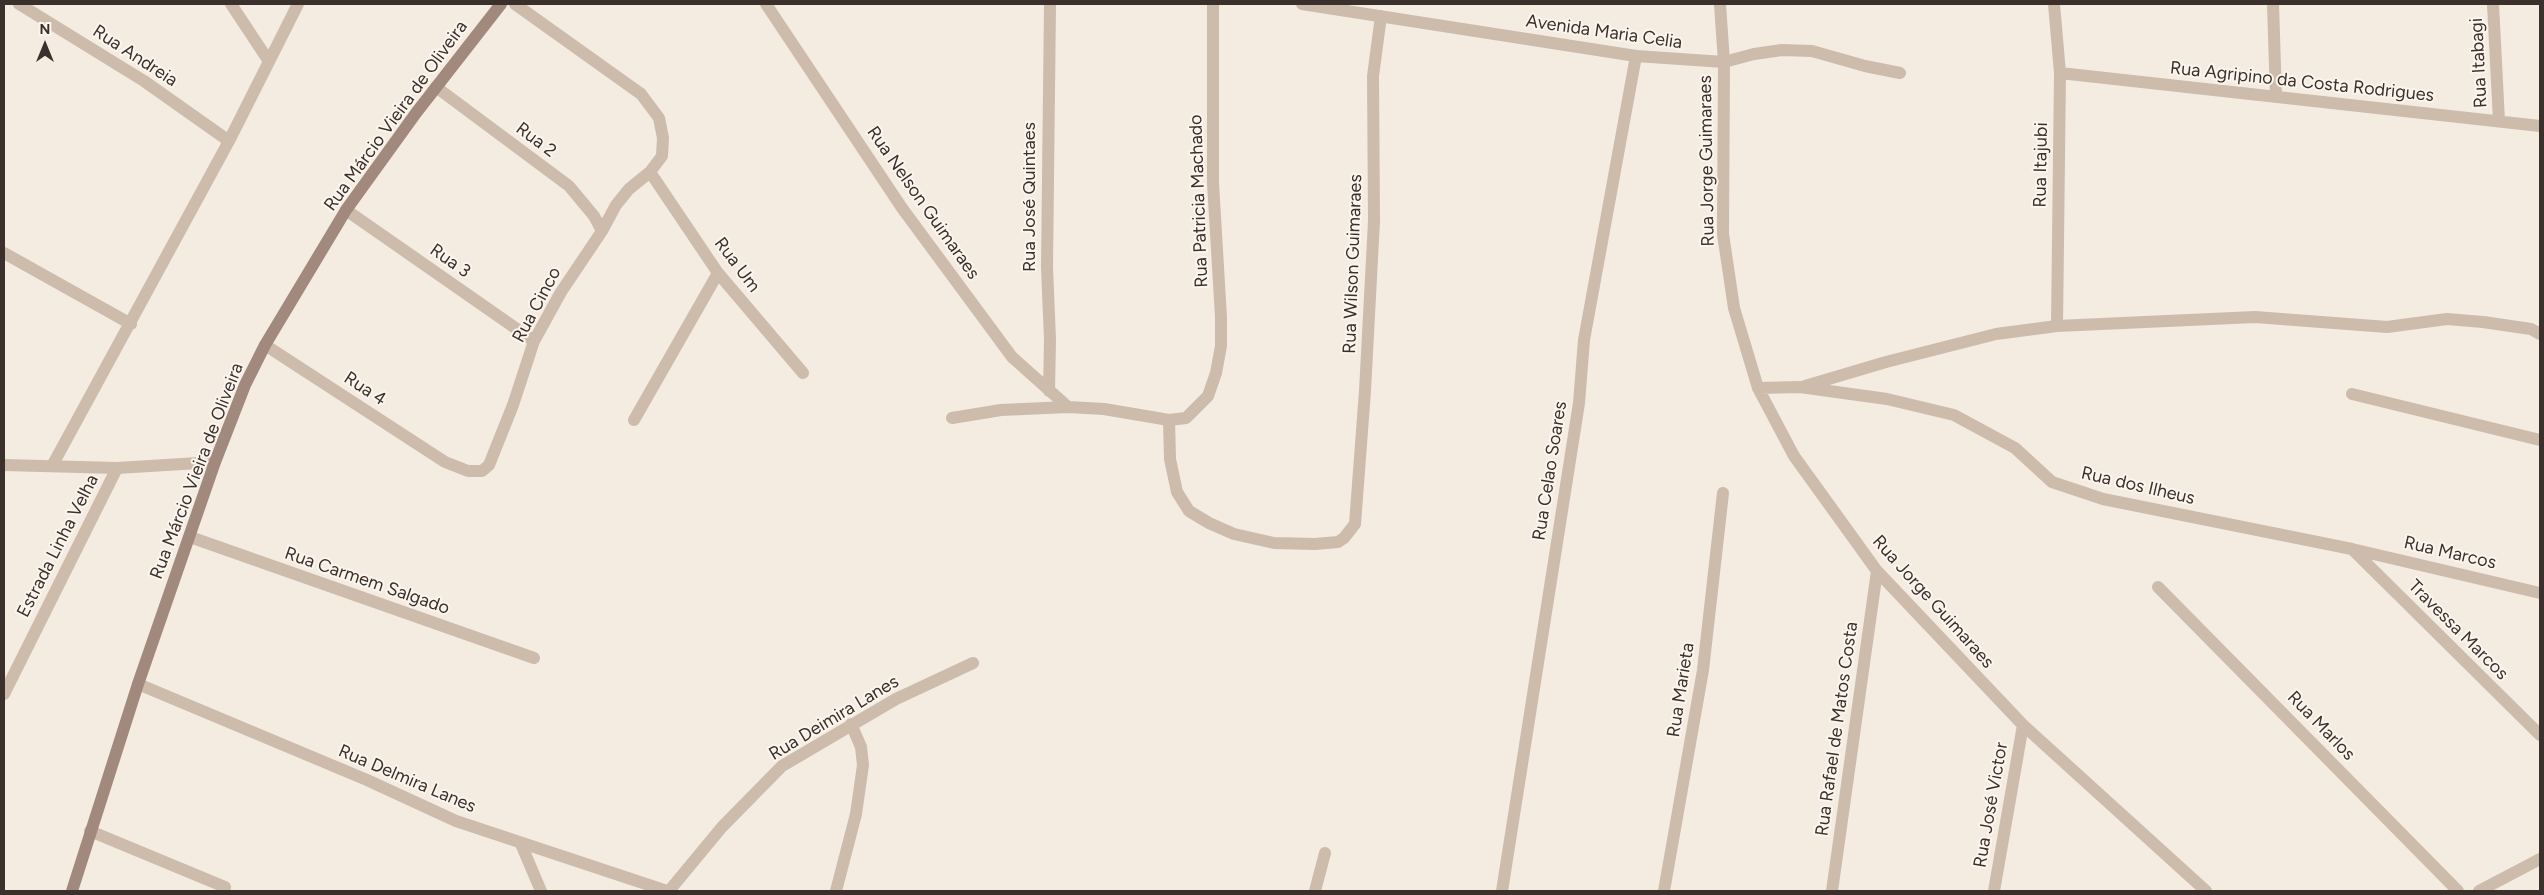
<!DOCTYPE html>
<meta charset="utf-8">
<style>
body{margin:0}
#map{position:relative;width:2544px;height:895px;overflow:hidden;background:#f4ebe1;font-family:Figtree,sans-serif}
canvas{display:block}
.frame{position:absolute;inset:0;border:5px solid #3b302b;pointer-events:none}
.north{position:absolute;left:20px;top:20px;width:50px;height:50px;-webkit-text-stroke:4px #fbf5ee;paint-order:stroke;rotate:0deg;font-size:14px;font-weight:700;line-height:20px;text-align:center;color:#3b302b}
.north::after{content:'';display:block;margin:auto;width:18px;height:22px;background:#3b302b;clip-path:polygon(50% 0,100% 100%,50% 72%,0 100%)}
</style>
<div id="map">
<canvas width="2544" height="895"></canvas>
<div class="frame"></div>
<div class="north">N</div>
</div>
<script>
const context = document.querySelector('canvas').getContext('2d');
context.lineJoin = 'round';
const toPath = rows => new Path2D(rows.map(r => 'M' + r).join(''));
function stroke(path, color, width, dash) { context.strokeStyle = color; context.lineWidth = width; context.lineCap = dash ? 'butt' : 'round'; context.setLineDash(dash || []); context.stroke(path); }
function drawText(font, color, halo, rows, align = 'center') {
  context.font = font + ' Figtree,sans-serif'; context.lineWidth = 4; context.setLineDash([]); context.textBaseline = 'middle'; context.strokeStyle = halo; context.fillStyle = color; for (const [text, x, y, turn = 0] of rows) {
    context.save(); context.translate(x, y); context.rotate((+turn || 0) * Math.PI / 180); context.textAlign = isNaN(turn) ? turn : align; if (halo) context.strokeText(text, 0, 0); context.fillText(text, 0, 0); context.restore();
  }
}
const minor = toPath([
 [19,4,144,81,229,141],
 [231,4,268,60],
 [766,4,902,208,1012,357,1068,407],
 [1302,4,1636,56,1724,62,1754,54,1782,50,1812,51,1865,66,1900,73],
 [1720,4,1724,62,1723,234,1734,308,1758,388,1794,456,1877,571,2023,725,2206,891],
 [2054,4,2060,73,2057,326],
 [2273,4,2276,97],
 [2493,4,2499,121],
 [2060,73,2540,126],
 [436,87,569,186,594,216,602,231],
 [650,172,718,273,803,373],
 [346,210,534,341],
 [4,253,131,324],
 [265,345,445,462,468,471,482,471,489,465,513,405,534,341,561,292,602,231,616,205,629,189,650,172,662,156,663,138,659,118,641,94,515,4],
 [1805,386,1886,362,1996,334,2057,326,2255,317,2387,327,2447,319,2483,322,2531,329,2540,334],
 [1758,388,1800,387,1887,399,1954,415,2015,448,2052,482,2103,499,2352,549,2540,593],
 [1049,391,1050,340,1047,267,1050,4],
 [2352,394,2540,440],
 [952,418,1001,410,1068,407,1104,409,1169,420,1186,418,1208,396,1216,373,1221,346,1221,317,1213,183,1213,4],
 [634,420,718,273],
 [1169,420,1170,459,1177,492,1189,511,1209,523,1234,534,1274,543,1315,544,1338,542,1344,538,1355,524,1365,391,1374,221,1373,76,1381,16],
 [52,466,229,141,298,4],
 [190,537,534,658],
 [2352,549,2540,735],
 [2158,587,2458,891],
 [138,684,367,780,456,821,667,891],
 [4,694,117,468],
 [90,831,225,887],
 [521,844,541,891],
 [669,891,722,827,782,766,896,699,973,663],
 [836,891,856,814,863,765,861,747,851,724],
 [1315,891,1325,853],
 [1502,891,1579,403,1584,340,1636,56],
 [1664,891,1703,670,1723,493],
 [1832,891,1877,571],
 [1994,891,2023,725]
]);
const tertiary = toPath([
 [4,465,117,468,215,462],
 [2479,891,2540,859]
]);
const secondary = toPath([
 [72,891,138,684,215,462,245,385,265,345,346,210,416,113,501,4]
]);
const streetNames = [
 ["Avenida Maria Celia",1604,32,8],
 ["Rua Andreia",135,56,33],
 ["Rua Itabagi",2479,63,-93],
 ["Rua Agripino da Costa Rodrigues",2302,82,6],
 ["Rua Márcio Vieira de Oliveira",396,116,-54],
 ["Rua 2",536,140,37],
 ["Rua Jorge Guimaraes",1707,161,-91],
 ["Rua Itajubi",2041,165,-89],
 ["Rua José Quintaes",1030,197,-90],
 ["Rua Patricia Machado",1199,201,-92],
 ["Rua Nelson Guimaraes",923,203,55],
 ["Rua 3",450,261,35],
 ["Rua Wilson Guimaraes",1353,264,-88],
 ["Rua Um",737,265,53],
 ["Rua Cinco",537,305,-62],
 ["Rua 4",365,389,33],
 ["Rua Márcio Vieira de Oliveira",197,471,-69],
 ["Rua Celao Soares",1550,471,-81],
 ["Rua dos Ilheus",2138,486,13],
 ["Estrada Linha Velha",58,546,-63],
 ["Rua Marcos",2450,553,13],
 ["Rua Carmem Salgado",367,581,19],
 ["Rua Jorge Guimaraes",1933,602,48],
 ["Travessa Marcos",2458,630,45],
 ["Rua Marieta",1681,690,-81],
 ["Rua Deimira Lanes",834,718,-31],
 ["Rua Marlos",2321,726,46],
 ["Rua Rafael de Matos Costa",1837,729,-82],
 ["Rua Delmira Lanes",407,779,23],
 ["Rua José Victor",1991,805,-80]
];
stroke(minor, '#cdbbac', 12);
stroke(tertiary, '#cdbbac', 12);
stroke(secondary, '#a18a7d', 12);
drawText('18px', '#3b302b', '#fbf5ee', streetNames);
</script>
